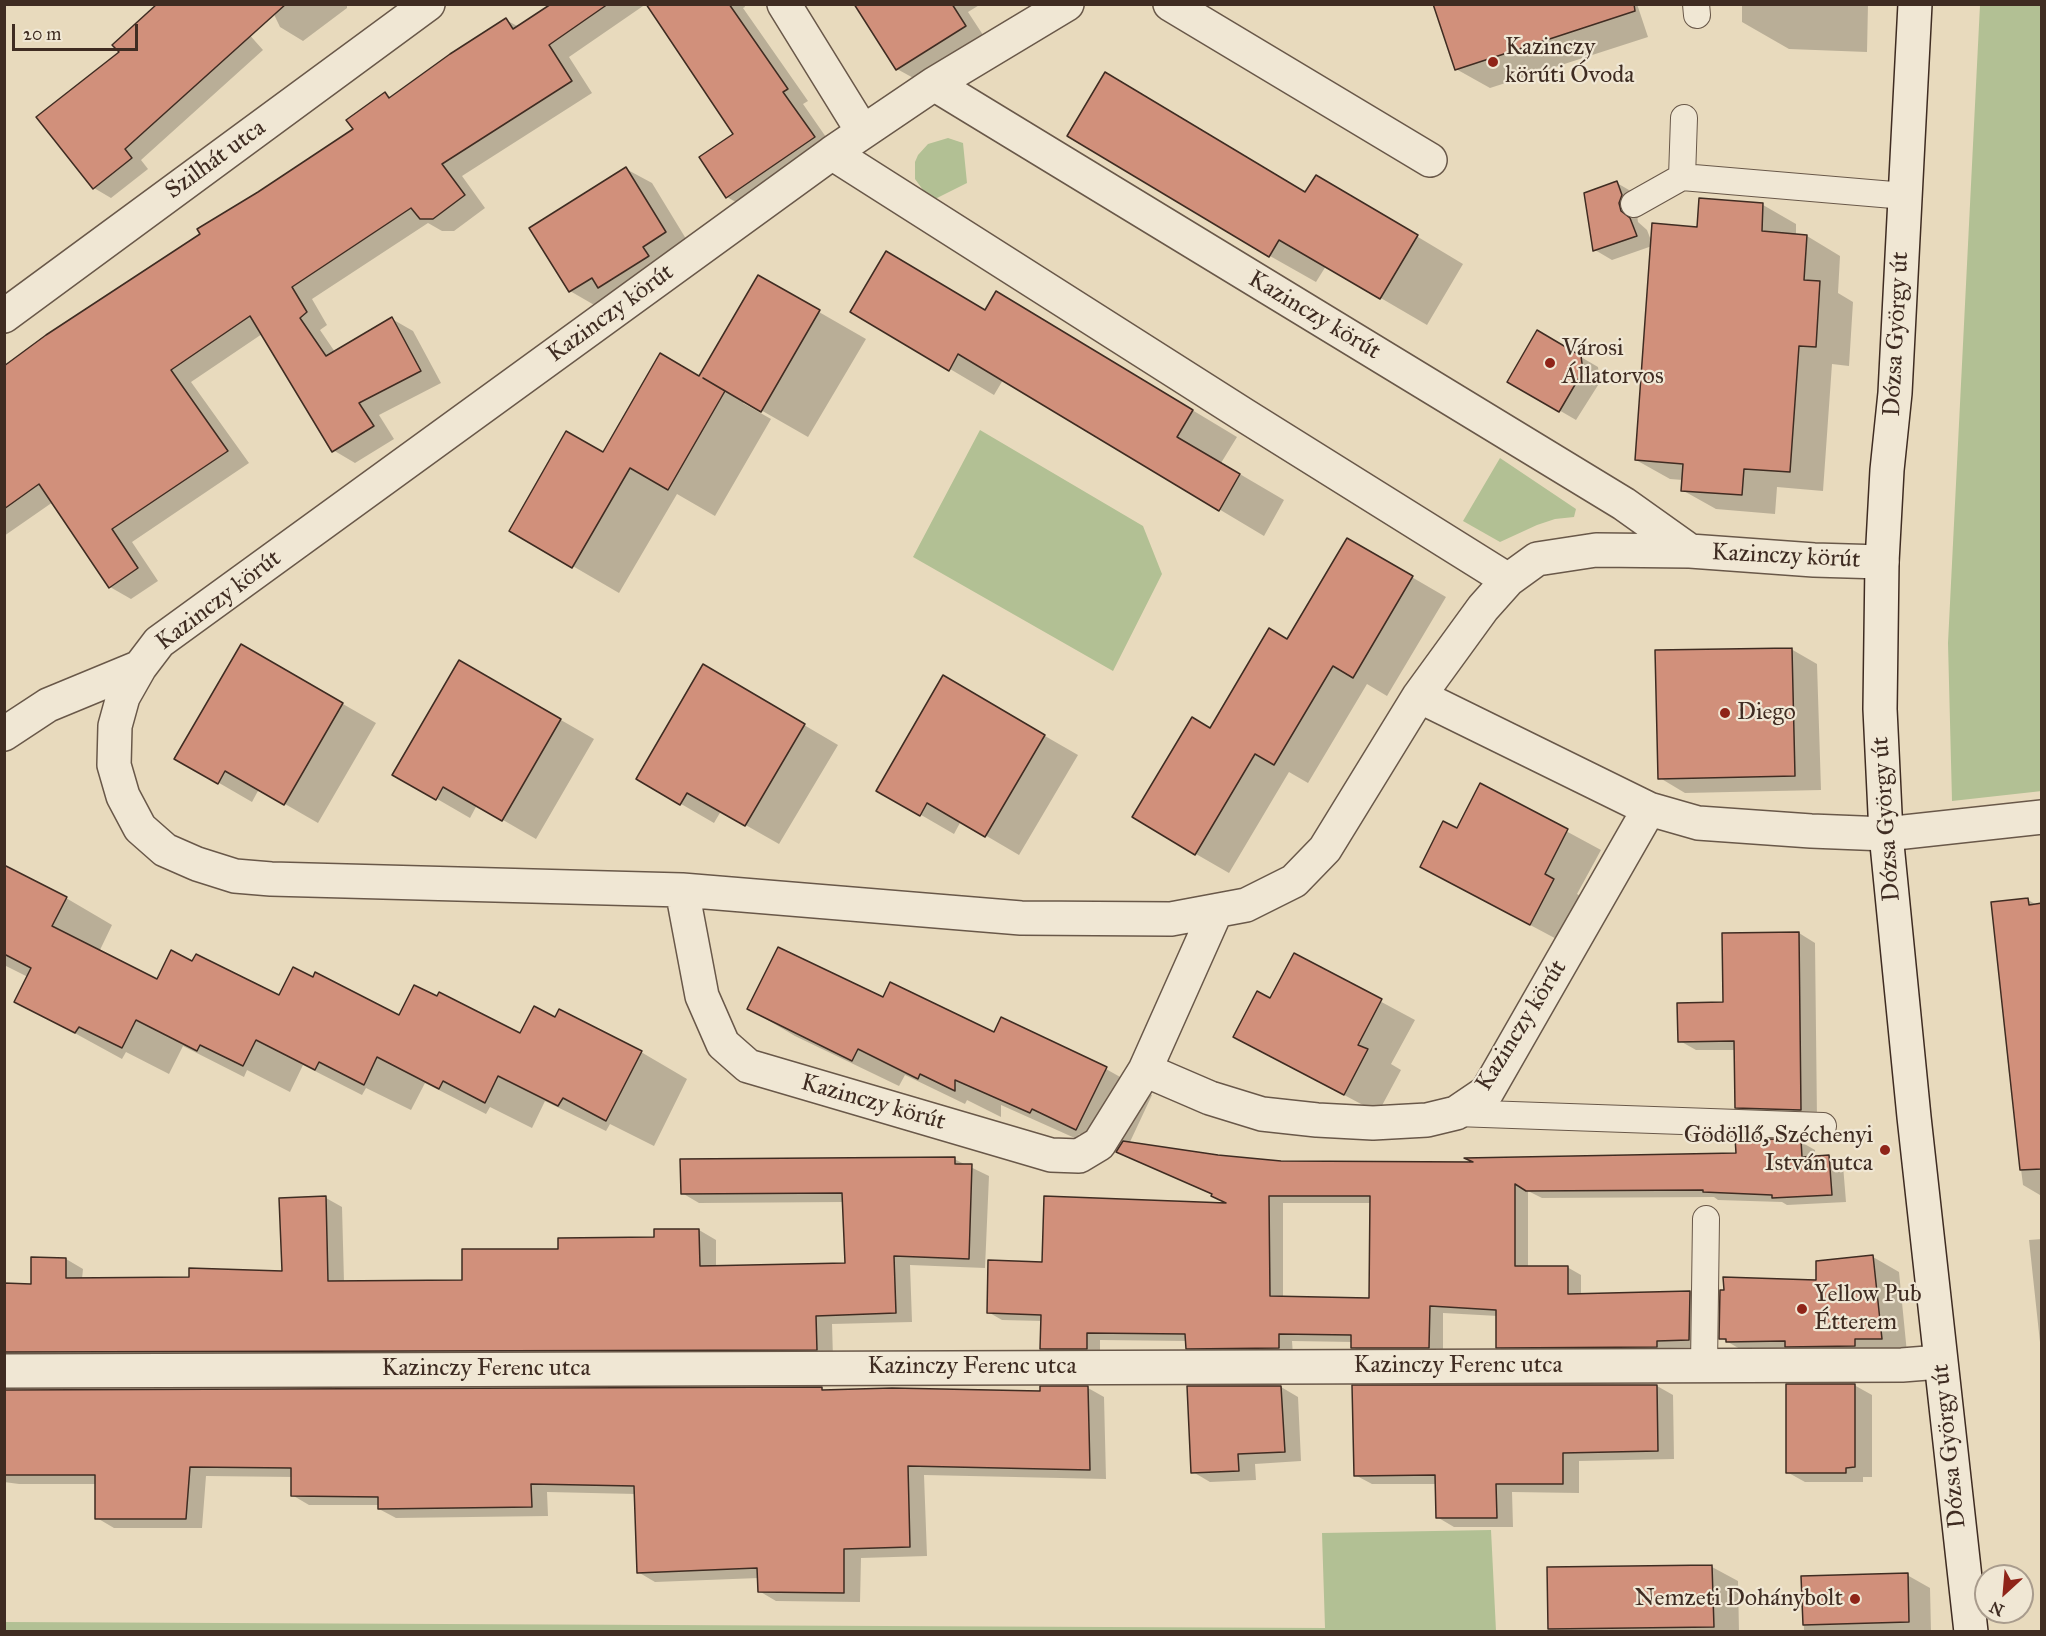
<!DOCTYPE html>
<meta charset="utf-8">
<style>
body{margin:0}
#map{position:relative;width:2046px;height:1636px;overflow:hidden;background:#e8dabd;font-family:"IM FELL Great Primer",serif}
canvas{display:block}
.frame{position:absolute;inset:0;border:6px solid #3f2c22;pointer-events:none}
.north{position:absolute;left:1974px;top:1564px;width:60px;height:60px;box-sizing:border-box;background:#f0e7d4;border:2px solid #a99c8d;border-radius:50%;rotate:206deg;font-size:16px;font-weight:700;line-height:24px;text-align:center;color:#3f2c22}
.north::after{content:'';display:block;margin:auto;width:21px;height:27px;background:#8f2418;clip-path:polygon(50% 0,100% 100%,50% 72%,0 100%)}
.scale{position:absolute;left:12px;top:24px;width:126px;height:27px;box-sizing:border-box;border:3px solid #3f2c22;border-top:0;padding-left:8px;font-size:18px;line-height:21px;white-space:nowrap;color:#3f2c22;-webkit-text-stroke:4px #f0e7d4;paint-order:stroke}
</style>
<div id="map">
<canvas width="2046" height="1636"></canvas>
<div class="frame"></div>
<div class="north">N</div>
<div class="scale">20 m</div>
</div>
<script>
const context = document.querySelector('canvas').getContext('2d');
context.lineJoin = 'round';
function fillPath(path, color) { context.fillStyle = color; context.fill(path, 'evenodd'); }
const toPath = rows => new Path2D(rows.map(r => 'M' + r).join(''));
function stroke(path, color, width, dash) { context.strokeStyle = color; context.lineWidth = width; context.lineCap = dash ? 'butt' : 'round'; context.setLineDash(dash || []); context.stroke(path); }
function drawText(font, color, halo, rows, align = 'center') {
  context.font = font + ' "IM FELL Great Primer",serif'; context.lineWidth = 4.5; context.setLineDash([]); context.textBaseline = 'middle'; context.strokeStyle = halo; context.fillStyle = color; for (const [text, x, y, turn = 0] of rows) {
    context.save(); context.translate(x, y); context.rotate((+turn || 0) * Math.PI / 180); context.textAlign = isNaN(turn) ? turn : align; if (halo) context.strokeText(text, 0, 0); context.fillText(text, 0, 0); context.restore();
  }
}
const green = toPath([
 [1980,5,2041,5,2042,791,1952,801,1948,643],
 [948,138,963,143,967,183,931,201,915,179,915,162,918,155,928,144],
 [980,430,1143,526,1162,574,1113,671,913,557],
 [1500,458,1576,509,1574,517,1555,519,1537,525,1500,542,1463,521],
 [1491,1530,1496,1631,1527,1631,5,1631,5,1622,1325,1628,1322,1533]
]);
const shadow = toPath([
 [222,4,263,50,141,160,148,169,111,198,94,188],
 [269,4,347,4,347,8,303,41,280,27],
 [554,4,646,4,569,57,592,93,462,176,485,208,454,231,442,231,428,223,312,299,327,325,320,330,335,352,392,319,413,331,441,383,379,415,394,439,355,463,333,450,262,334,191,382,249,463,132,542,158,581,131,599,110,587,53,502,4,536,4,368,355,130,385,94,392,98,506,20,519,27],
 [647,4,744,4,745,7,743,8,808,101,803,104,835,150,748,209,727,197,735,134],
 [855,4,981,4,968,12,985,38,917,80,897,69],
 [1435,4,1637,4,1648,37,1490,88,1456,69],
 [1742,4,1868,4,1867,52,1789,49,1742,22],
 [626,169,652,183,691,247,596,306,570,291,531,229],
 [1617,183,1634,193,1638,222,1647,230,1652,243,1763,205,1796,224,1796,235,1807,236,1840,256,1838,293,1853,302,1849,366,1832,364,1823,491,1777,487,1775,514,1716,509,1682,490,1683,480,1670,479,1636,460,1652,246,1612,260,1595,250],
 [1306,194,1363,204,1463,264,1427,325,1326,266,1316,282,1270,256],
 [758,277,866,339,808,437,745,401,743,403,771,419,715,516,677,494,619,593,511,530,700,378],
 [852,311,986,311,1041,319,1237,437,1221,463,1284,500,1264,536,1003,380,994,395],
 [1538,332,1598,367,1600,382,1576,420,1509,381],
 [1348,540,1446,597,1387,696,1367,684,1308,783,1289,772,1229,873,1196,854,1211,729,1288,641],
 [242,646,376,723,318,823,259,789,252,802,176,758],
 [1791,649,1817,664,1821,790,1685,793,1660,778],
 [460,662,594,739,536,839,477,805,470,818,394,774],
 [704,666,838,745,779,844,721,811,714,823,638,779],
 [944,678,1078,755,1019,855,961,821,954,834,878,790],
 [1481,785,1601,850,1577,894,1587,900,1564,943,1455,885,1457,830],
 [4,867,66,898,112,925,99,952,157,981,193,963,279,997,399,1017,521,1035,556,1019,641,1052,687,1079,654,1146,610,1124,606,1131,545,1101,532,1128,490,1107,486,1114,425,1083,411,1110,366,1088,362,1095,303,1065,290,1092,247,1070,244,1077,183,1046,169,1074,126,1052,122,1059,16,1001,28,977,4,965],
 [2028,900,2037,905,2027,1084,2009,1074,1992,903],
 [1799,933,1815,943,1817,1119,1753,1116,1736,1107,1736,1050,1696,1050,1680,1041,1725,1003],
 [1294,955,1415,1020,1391,1064,1401,1070,1378,1113,1235,1037,1271,1001],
 [884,999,1106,1069,1152,1095,1129,1144,1218,1157,1281,1162,1478,1164,1737,1154,1801,1142,1815,1150,1815,1158,1829,1157,1843,1165,1846,1202,1787,1205,1782,1202,1718,1200,1714,1197,1542,1198,1528,1191,1528,1267,1567,1267,1581,1275,1581,1295,1690,1292,1703,1300,1703,1347,1670,1348,1670,1354,1512,1355,1498,1347,1498,1316,1443,1313,1443,1355,1367,1355,1353,1347,1353,1342,1292,1341,1293,1355,1201,1356,1187,1348,1187,1341,1100,1340,1100,1356,1056,1356,1042,1348,1043,1321,1002,1320,988,1312,1044,1263,1229,1205,1213,1195,1079,1134,1077,1139,1001,1105,1001,1117,967,1100,965,1104,905,1075,899,1086,795,1036,749,1009],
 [1283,1203,1371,1203,1371,1299,1283,1298],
 [2042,1135,2042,1195,2040,1195,2023,1185,2017,1137],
 [954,1159,989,1176,985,1268,910,1265,912,1322,832,1324,833,1358,5,1371,4,1284,33,1285,66,1259,83,1269,82,1279,190,1279,283,1273,326,1198,342,1207,344,1282,464,1282,560,1250,656,1238,699,1230,716,1240,716,1267,846,1265,844,1202,699,1203,682,1193],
 [2042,1239,2042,1361,2029,1240],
 [1873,1257,1899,1272,1907,1353,1747,1353,1721,1338,1817,1282],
 [1854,1385,1872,1395,1872,1477,1863,1477,1863,1482,1805,1482,1787,1472],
 [1657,1386,1673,1395,1674,1459,1579,1461,1579,1493,1512,1492,1513,1527,1454,1527,1437,1517,1437,1484,1372,1484,1355,1475],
 [1281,1387,1298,1397,1301,1461,1255,1464,1256,1480,1210,1482,1193,1472],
 [1088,1388,1104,1397,1106,1479,924,1475,927,1556,861,1558,860,1602,776,1601,759,1591,759,1578,655,1582,638,1572,636,1494,547,1492,548,1516,396,1518,379,1509,379,1505,309,1505,292,1495,293,1477,206,1476,202,1528,114,1528,97,1518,97,1484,19,1484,4,1482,4,1391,822,1389,826,1391,1041,1392],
 [1712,1567,1738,1581,1739,1632,1554,1632,1549,1629],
 [1907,1575,1930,1588,1931,1632,1804,1632,1803,1577]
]);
const building = toPath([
 [157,4,286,4,125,149,132,158,93,189,36,117,119,52,112,45,157,4],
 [551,4,608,4,549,45,572,81,442,164,465,195,433,219,420,219,411,208,292,287,307,312,300,318,326,356,392,317,421,371,359,403,374,426,332,452,250,316,171,370,228,451,112,529,138,568,109,588,39,484,4,509,4,366,46,335,200,234,197,229,258,192,353,129,346,120,385,92,389,98,450,54,506,18,513,29,551,4],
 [646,4,729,4,788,89,783,92,815,137,726,198,699,157,733,134,646,4],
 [854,4,952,4,966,26,896,70,854,4],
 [1433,4,1634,4,1635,11,1455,70,1433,4],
 [1105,72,1305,192,1316,175,1418,235,1380,299,1279,240,1269,257,1067,136,1105,72],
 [626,167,666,232,643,247,649,256,598,288,592,278,569,292,529,228,626,167],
 [1617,181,1622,195,1619,203,1621,211,1630,218,1637,236,1593,251,1584,193,1617,181],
 [1699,198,1763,203,1762,231,1807,235,1804,280,1820,281,1816,347,1799,346,1790,472,1744,469,1742,495,1681,491,1683,464,1635,460,1652,223,1697,227,1699,198],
 [886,251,985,310,996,291,1193,410,1177,437,1240,474,1219,511,958,354,949,371,850,312,886,251],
 [758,275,820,310,761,412,703,378,725,391,668,490,630,468,572,568,509,531,566,431,603,452,660,353,699,376,758,275],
 [1537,330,1581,356,1583,371,1559,412,1507,382,1537,330],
 [1347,538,1413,576,1353,678,1333,666,1274,765,1255,754,1195,855,1132,817,1192,717,1210,728,1269,628,1287,639,1347,538],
 [241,644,343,703,284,805,225,771,218,784,174,759,241,644],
 [1792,648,1795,776,1658,779,1655,650,1792,648],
 [459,660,561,719,502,821,443,787,436,800,392,775,459,660],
 [703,664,805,724,745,826,687,793,680,805,636,779,703,664],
 [943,675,1045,735,985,837,927,803,920,816,876,791,943,675],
 [1480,783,1568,829,1545,874,1554,879,1530,925,1420,867,1443,821,1457,828,1480,783],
 [4,865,67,897,52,926,157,979,171,950,192,961,196,954,279,995,293,967,313,977,315,972,399,1015,414,985,437,996,439,992,520,1033,534,1006,555,1017,559,1009,642,1051,606,1121,563,1098,558,1106,498,1076,485,1103,443,1081,439,1089,377,1057,364,1085,319,1062,315,1070,256,1040,243,1066,200,1045,197,1051,136,1020,122,1048,79,1027,75,1033,14,1002,31,968,4,954,4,865],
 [2028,898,2029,905,2042,903,2042,1169,2020,1170,1991,902,2028,898],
 [1799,932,1801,1110,1735,1108,1734,1041,1678,1042,1677,1003,1723,1002,1722,933,1799,932],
 [778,947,883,997,890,982,994,1032,1001,1017,1107,1067,1076,1130,1032,1109,1030,1113,955,1080,955,1091,920,1074,918,1079,858,1049,852,1061,747,1009,778,947],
 [1294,953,1382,999,1358,1045,1368,1049,1344,1095,1233,1037,1257,991,1270,998,1294,953],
 [1735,1138,1801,1140,1802,1157,1829,1155,1832,1195,1772,1198,1772,1195,1703,1192,1703,1190,1526,1191,1515,1184,1515,1266,1568,1266,1568,1294,1690,1291,1689,1340,1657,1341,1657,1347,1496,1348,1496,1310,1430,1306,1429,1348,1351,1348,1351,1335,1279,1334,1279,1348,1186,1349,1185,1334,1087,1333,1087,1349,1040,1349,1041,1315,987,1313,988,1260,1042,1262,1044,1196,1226,1203,1211,1196,1212,1194,1116,1152,1123,1141,1218,1155,1281,1161,1473,1162,1464,1158,1736,1153,1735,1138],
 [1269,1196,1370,1196,1369,1298,1270,1296,1269,1196],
 [955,1157,955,1164,972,1164,969,1259,894,1256,896,1313,816,1316,817,1350,4,1352,4,1283,31,1284,31,1257,66,1258,66,1278,189,1277,189,1268,282,1271,279,1198,326,1196,328,1281,462,1280,462,1249,558,1249,558,1238,654,1237,654,1229,699,1229,700,1266,845,1263,842,1193,681,1194,680,1159,955,1157],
 [1873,1255,1882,1339,1855,1339,1855,1346,1785,1347,1785,1341,1726,1342,1726,1339,1719,1339,1720,1290,1724,1290,1723,1277,1816,1280,1816,1261,1873,1255],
 [1786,1384,1855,1384,1855,1467,1846,1468,1846,1473,1786,1473,1786,1384],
 [1352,1385,1657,1385,1658,1451,1563,1453,1563,1484,1496,1484,1497,1518,1436,1518,1435,1475,1354,1476,1352,1385],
 [1040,1386,1088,1386,1090,1470,908,1466,910,1547,844,1549,844,1593,758,1592,757,1568,637,1573,634,1486,531,1484,532,1507,378,1509,378,1497,291,1496,291,1468,190,1467,186,1519,95,1519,95,1475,4,1475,4,1390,822,1387,822,1390,892,1388,1040,1391,1040,1386],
 [1187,1386,1281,1386,1285,1452,1238,1454,1239,1471,1191,1473,1187,1386],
 [1712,1565,1714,1627,1548,1629,1547,1567,1712,1565],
 [1908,1573,1909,1622,1803,1625,1801,1576,1908,1573]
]);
const service = toPath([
 [1696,4,1697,15],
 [1682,177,1684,118],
 [1634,204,1682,177,1905,196],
 [1456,1113,1823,1126],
 [1704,1365,1706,1219]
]);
const minor = toPath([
 [784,4,863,132],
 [1067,4,934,84,832,153,159,642,140,667,123,697,115,726,114,765,123,796,140,828,165,850,197,864,235,876,271,879,682,890,1021,918,1171,919,1246,905,1294,881,1325,849,1419,696,1483,608,1508,580,1537,559,1596,550,1690,551,1814,560,1882,562],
 [1170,4,1430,160],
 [934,84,1624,504,1690,551],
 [832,153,1244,415,1508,580],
 [4,316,428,4],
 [1419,696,1649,809,1698,823,1811,831,1886,834,2042,817],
 [4,734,48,705,140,667],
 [682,890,702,996,723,1044,748,1066,1051,1155,1079,1156,1099,1144,1145,1070,1216,911],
 [1145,1070,1210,1098,1262,1114,1317,1120,1373,1123,1427,1120,1456,1113,1487,1092,1649,809],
 [4,1371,1902,1365,1940,1362]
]);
const secondary = toPath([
 [1915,4,1895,393,1887,470,1882,562,1880,709,1886,834,1914,1117,1971,1632]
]);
const markers = [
 [1493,62,6,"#8f2418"],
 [1550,363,6,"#8f2418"],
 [1725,713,6,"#8f2418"],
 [1885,1150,6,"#8f2418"],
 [1802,1309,6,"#8f2418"],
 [1855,1599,6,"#8f2418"]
];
const poiNames = [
 ["Kazinczy",1505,48],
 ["körúti Óvoda",1505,76],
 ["Városi",1562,349],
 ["Állatorvos",1562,377],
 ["Diego",1737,713],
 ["Gödöllő, Széchenyi",1873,1136,"right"],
 ["István utca",1873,1164,"right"],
 ["Yellow Pub",1814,1295],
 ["Étterem",1814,1323],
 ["Nemzeti Dohánybolt",1843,1599,"right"]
];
const streetNames = [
 ["Szilhát utca",216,160,-36],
 ["Kazinczy körút",611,314,-36],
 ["Kazinczy körút",1314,316,31],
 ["Dózsa György út",1897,334,-87],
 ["Kazinczy körút",1786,557,3],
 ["Kazinczy körút",219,601,-37],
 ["Dózsa György út",1887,819,-94],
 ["Kazinczy körút",1522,1026,-58],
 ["Kazinczy körút",873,1103,16],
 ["Kazinczy Ferenc utca",1458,1366],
 ["Kazinczy Ferenc utca",972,1367],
 ["Kazinczy Ferenc utca",486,1369],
 ["Dózsa György út",1950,1446,-96]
];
fillPath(green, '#b2c094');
fillPath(shadow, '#0003');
fillPath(building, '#d1907b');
stroke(building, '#3f2c22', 1.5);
stroke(service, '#695849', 28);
stroke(minor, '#695849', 36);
stroke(secondary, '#3f2c22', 36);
stroke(service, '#f0e7d4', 26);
stroke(minor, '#f0e7d4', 33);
stroke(secondary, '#f0e7d4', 33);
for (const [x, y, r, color] of markers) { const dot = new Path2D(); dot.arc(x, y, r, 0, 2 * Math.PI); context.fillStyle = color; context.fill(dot); stroke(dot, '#f0e7d4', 2); }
drawText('24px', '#3f2c22', '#f0e7d4', poiNames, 'left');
drawText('24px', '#3f2c22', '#f0e7d4', streetNames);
</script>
